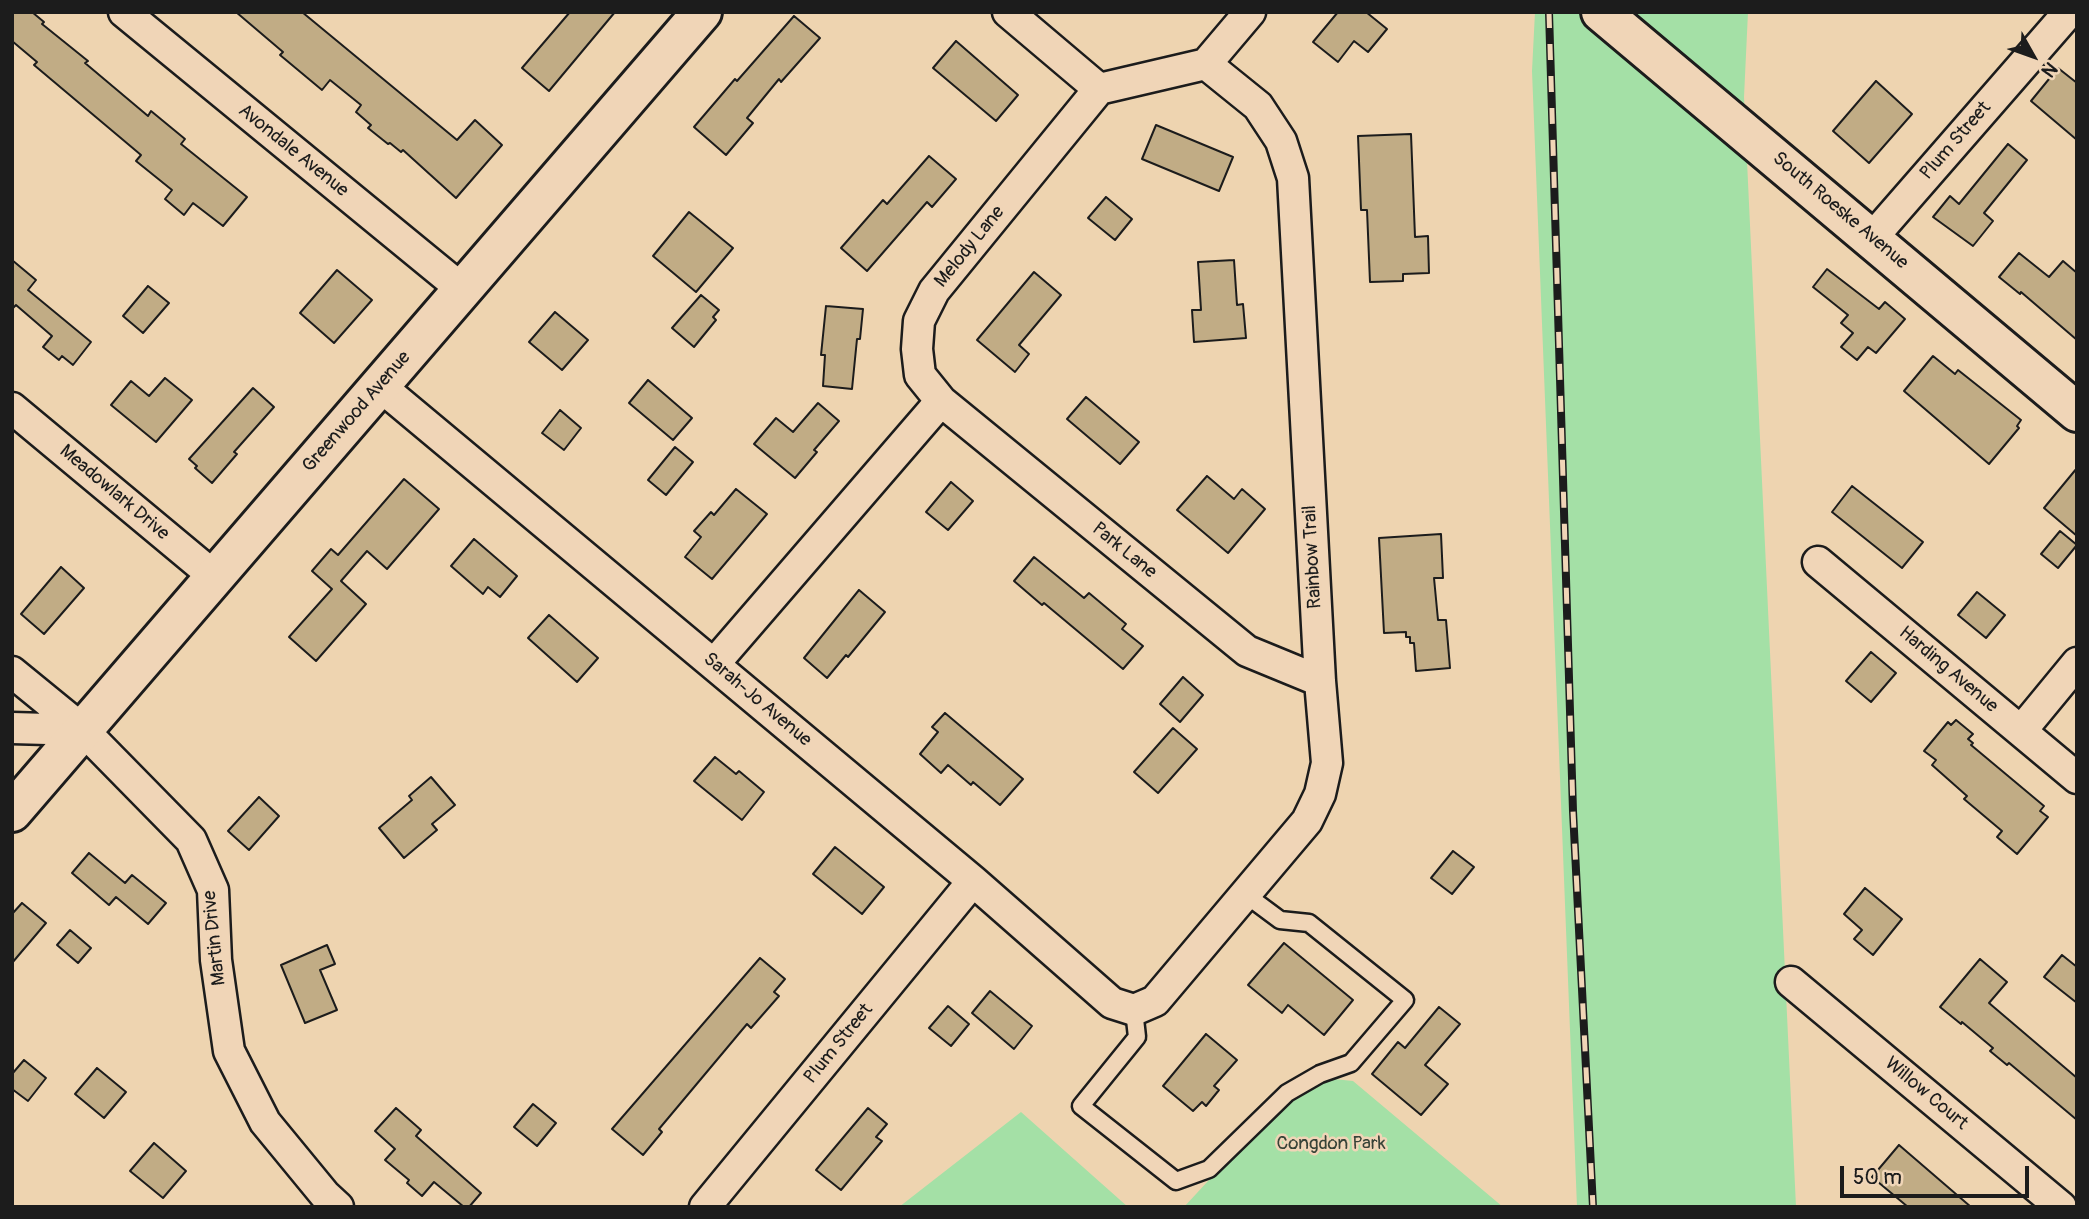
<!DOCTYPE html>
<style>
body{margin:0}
#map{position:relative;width:2089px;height:1219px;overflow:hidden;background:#eed4b0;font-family:Pangolin,sans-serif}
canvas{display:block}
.frame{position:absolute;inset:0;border:14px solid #1c1c1c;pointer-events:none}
.north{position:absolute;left:1998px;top:21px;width:70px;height:70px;-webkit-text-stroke:5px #f0d5b7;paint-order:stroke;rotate:130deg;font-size:19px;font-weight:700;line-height:28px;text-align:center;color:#1c1c1c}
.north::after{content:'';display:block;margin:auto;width:24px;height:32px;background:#1c1c1c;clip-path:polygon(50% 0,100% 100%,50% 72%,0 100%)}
.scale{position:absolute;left:1840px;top:1166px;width:189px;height:32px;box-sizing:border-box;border:4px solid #1c1c1c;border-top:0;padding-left:9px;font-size:21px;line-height:24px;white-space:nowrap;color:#1c1c1c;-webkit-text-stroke:5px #f0d5b7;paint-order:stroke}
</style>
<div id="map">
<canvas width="2089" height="1219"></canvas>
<div class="frame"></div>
<div class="north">N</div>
<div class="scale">50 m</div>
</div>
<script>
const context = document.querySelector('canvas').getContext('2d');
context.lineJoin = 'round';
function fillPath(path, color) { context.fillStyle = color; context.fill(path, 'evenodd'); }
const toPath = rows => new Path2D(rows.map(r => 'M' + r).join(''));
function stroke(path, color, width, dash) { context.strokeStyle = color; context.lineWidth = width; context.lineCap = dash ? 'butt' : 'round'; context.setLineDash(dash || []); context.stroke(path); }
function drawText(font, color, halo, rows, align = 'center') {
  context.font = font + ' Pangolin,sans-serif'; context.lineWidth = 5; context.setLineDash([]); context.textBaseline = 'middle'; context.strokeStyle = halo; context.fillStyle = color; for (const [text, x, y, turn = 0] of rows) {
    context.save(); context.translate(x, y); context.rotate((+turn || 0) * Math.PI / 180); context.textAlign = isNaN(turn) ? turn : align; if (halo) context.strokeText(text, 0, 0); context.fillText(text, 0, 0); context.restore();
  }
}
const green = toPath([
 [1535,12,1748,12,1744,97,1796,1207,1577,1207,1532,71],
 [1305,1076,1353,1081,1503,1207,1184,1207],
 [1021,1112,1128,1207,899,1207]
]);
const building = toPath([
 [12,12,32,12,44,22,42,24,88,61,85,63,148,116,151,111,185,139,181,144,247,197,223,226,193,203,184,215,165,199,172,190,136,161,141,155,34,65,37,62,12,41,12,12],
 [236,12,302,12,457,140,475,120,502,145,456,198,403,150,401,152,390,143,388,144,368,128,371,125,356,112,361,105,330,80,322,90,280,55,283,52,236,12],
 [570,12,615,12,549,91,522,68,570,12],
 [1338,12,1366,12,1387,29,1368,52,1354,41,1338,62,1313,42,1338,12],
 [794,16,820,38,781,82,779,79,747,118,753,123,726,155,694,127,735,79,737,81,794,16],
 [956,41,1018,95,996,121,933,68,956,41],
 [2058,68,2077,83,2077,140,2031,101,2058,68],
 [1876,81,1912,114,1869,163,1833,131,1876,81],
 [1156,125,1233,157,1219,191,1142,159,1156,125],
 [1411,134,1415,237,1428,236,1429,273,1403,274,1403,281,1370,282,1367,210,1361,210,1358,136,1411,134],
 [2008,144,2027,160,1984,213,1993,221,1973,246,1933,217,1950,196,1959,204,2008,144],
 [929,156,956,179,932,207,927,202,867,271,841,248,883,200,887,204,929,156],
 [1106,197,1132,219,1115,240,1088,218,1106,197],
 [689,212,733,248,696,292,653,256,689,212],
 [2019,253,2049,277,2063,261,2077,273,2077,340,2021,292,2020,294,1999,277,2019,253],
 [12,260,36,280,28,290,91,342,73,365,62,356,59,360,43,347,52,336,16,305,12,309,12,260],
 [1234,260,1237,305,1243,304,1246,338,1194,342,1192,310,1201,310,1198,262,1234,260],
 [1827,269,1879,309,1885,302,1905,319,1876,353,1868,347,1857,360,1841,347,1853,333,1841,323,1848,315,1813,287,1827,269],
 [337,270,372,300,334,343,300,313,337,270],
 [1034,272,1061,295,1019,345,1029,354,1015,372,977,340,1034,272],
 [148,286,169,303,143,333,123,316,148,286],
 [701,295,719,310,713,317,716,320,694,347,672,328,701,295],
 [826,306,863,309,860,339,857,339,852,389,823,386,825,355,821,355,826,306],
 [555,312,588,340,562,370,529,342,555,312],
 [1933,356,1955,374,1958,370,2021,420,2017,426,2019,428,1989,464,1904,391,1933,356],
 [165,378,192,400,156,442,111,405,131,381,149,396,165,378],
 [648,380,692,418,673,440,629,403,648,380],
 [253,388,274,407,234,452,237,454,212,483,195,468,197,466,189,459,253,388],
 [1086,397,1139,442,1120,464,1067,419,1086,397],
 [818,403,839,421,814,450,817,452,795,478,754,444,776,418,793,432,818,403],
 [560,410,581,428,564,450,542,433,560,410],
 [675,447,693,462,666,495,648,480,675,447],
 [2077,468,2077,536,2044,508,2077,468],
 [1207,476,1234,499,1242,489,1265,509,1228,553,1177,510,1207,476],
 [404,479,439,509,387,569,367,551,341,581,366,604,316,661,289,637,332,589,312,571,331,549,338,555,404,479],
 [951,482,973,501,948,530,926,512,951,482],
 [1852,486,1923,542,1902,568,1832,512,1852,486],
 [736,489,767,514,712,579,685,557,701,537,694,531,711,512,714,515,736,489],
 [2060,531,2077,545,2058,568,2041,554,2060,531],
 [1441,534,1443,578,1434,578,1438,620,1446,620,1450,668,1416,671,1414,643,1410,643,1410,637,1406,637,1406,632,1384,633,1379,538,1441,534],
 [474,539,517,576,500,597,488,587,483,594,451,566,474,539],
 [1034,557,1084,598,1089,593,1126,624,1122,629,1143,646,1123,669,1044,603,1042,605,1014,581,1034,557],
 [61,567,84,588,44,634,21,614,61,567],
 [859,590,885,612,848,657,846,655,827,678,804,658,859,590],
 [1977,592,2005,615,1986,638,1958,615,1977,592],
 [549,615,598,658,577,682,528,638,549,615],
 [1871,652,1896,673,1871,702,1846,681,1871,652],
 [1183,677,1203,695,1180,722,1160,704,1183,677],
 [945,713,1023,779,1000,805,973,782,971,785,948,765,941,773,920,754,938,732,932,727,945,713],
 [1956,720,1973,734,1968,739,1973,743,1971,745,2044,806,2040,811,2048,817,2017,854,1997,837,2002,831,1964,799,1967,796,1932,765,1936,760,1924,751,1948,722,1951,725,1956,720],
 [1173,728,1197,749,1158,793,1134,772,1173,728],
 [715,757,736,774,739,771,764,792,742,820,694,781,715,757],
 [431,777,455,805,432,824,437,830,404,858,379,828,412,800,409,796,431,777],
 [259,797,279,816,249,850,228,831,259,797],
 [835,847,884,887,862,914,813,874,835,847],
 [1453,851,1474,867,1452,894,1431,878,1453,851],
 [89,853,125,883,132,875,166,903,148,924,116,897,109,905,72,873,89,853],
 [1865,888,1902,919,1873,955,1854,939,1862,930,1844,914,1865,888],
 [22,903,46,923,12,963,12,914,22,903],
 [70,930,91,948,78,963,57,945,70,930],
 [1284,943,1353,1000,1324,1035,1288,1005,1282,1013,1248,985,1284,943],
 [327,945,335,964,320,970,337,1010,305,1023,281,965,327,945],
 [2062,955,2077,967,2077,1003,2044,977,2062,955],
 [760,958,785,979,774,992,779,996,751,1028,747,1024,659,1129,662,1132,643,1155,612,1129,760,958],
 [1980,959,2007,982,1989,1003,2077,1078,2077,1120,2009,1063,2007,1065,1990,1051,1993,1048,1962,1022,1961,1024,1940,1007,1980,959],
 [990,991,1032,1026,1014,1049,972,1013,990,991],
 [948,1006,969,1024,951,1046,929,1028,948,1006],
 [1439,1007,1460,1024,1425,1065,1448,1084,1421,1115,1372,1074,1398,1042,1405,1048,1439,1007],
 [1206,1034,1237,1060,1214,1086,1219,1090,1206,1106,1202,1102,1193,1111,1163,1086,1206,1034],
 [24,1060,46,1078,28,1101,12,1089,12,1074,24,1060],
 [97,1068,126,1092,104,1118,75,1094,97,1068],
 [533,1104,556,1123,537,1146,514,1127,533,1104],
 [396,1108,421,1130,416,1136,481,1193,469,1207,464,1207,434,1182,422,1196,407,1183,409,1180,385,1160,395,1149,375,1131,396,1108],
 [868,1108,887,1124,876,1137,882,1141,841,1190,816,1170,868,1108],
 [154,1143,186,1171,163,1198,130,1171,154,1143],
 [1899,1145,1971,1207,1908,1207,1872,1177,1899,1145]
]);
const lane = toPath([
 [1134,1010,1137,1037,1081,1106,1176,1181,1209,1169,1287,1093,1320,1074,1351,1063,1405,1000,1309,923,1280,920,1245,894]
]);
const street = toPath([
 [124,12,463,290],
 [1008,12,1099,89],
 [1206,64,1250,12],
 [1872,238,2069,12],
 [380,386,973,881,1112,1003,1134,1010,1155,1001,1307,821,1320,794,1327,763,1320,681,1293,178,1281,141,1258,106,1206,64],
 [941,401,1247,651,1320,681],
 [12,408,215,577],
 [1818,562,2077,778],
 [714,664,941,401,920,375,917,349,919,321,934,291,1099,89,1206,64],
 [12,672,83,730,191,840,213,890,216,960,229,1051,265,1122,325,1195,338,1207],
 [12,728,83,730],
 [2021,731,2077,663],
 [1791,982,2061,1207],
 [705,1207,973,881]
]);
const secondary = toPath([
 [1601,12,2077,412],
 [12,812,702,12]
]);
const rail = toPath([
 [1549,12,1573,811,1593,1207]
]);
const streetNames = [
 ["Plum Street",1956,141,-49],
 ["Avondale Avenue",293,151,39],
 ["South Roeske Avenue",1840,211,40],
 ["Melody Lane",970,247,-51],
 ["Greenwood Avenue",357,412,-49],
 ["Meadowlark Drive",114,493,40],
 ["Park Lane",1124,551,39],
 ["Rainbow Trail",1313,557,-93],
 ["Harding Avenue",1948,670,40],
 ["Sarah-Jo Avenue",757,700,40],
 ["Martin Drive",215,938,-96],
 ["Plum Street",839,1044,-51],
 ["Willow Court",1926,1094,40]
];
const parkNames = [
 ["Congdon Park",1331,1144]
];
fillPath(green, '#a4e0a6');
fillPath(building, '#c1ac85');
stroke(building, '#1c1c1c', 2);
stroke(lane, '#1c1c1c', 21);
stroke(street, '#1c1c1c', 35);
stroke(secondary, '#1c1c1c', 44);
stroke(lane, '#f0d5b7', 16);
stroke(street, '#f0d5b7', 30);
stroke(secondary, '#f0d5b7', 38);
stroke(rail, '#1c1c1c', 8);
stroke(rail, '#f0d5b7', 5, [16]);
drawText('19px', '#1c1c1c', '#f0d5b7', streetNames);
drawText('19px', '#374338', '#f0d5b7', parkNames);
</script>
